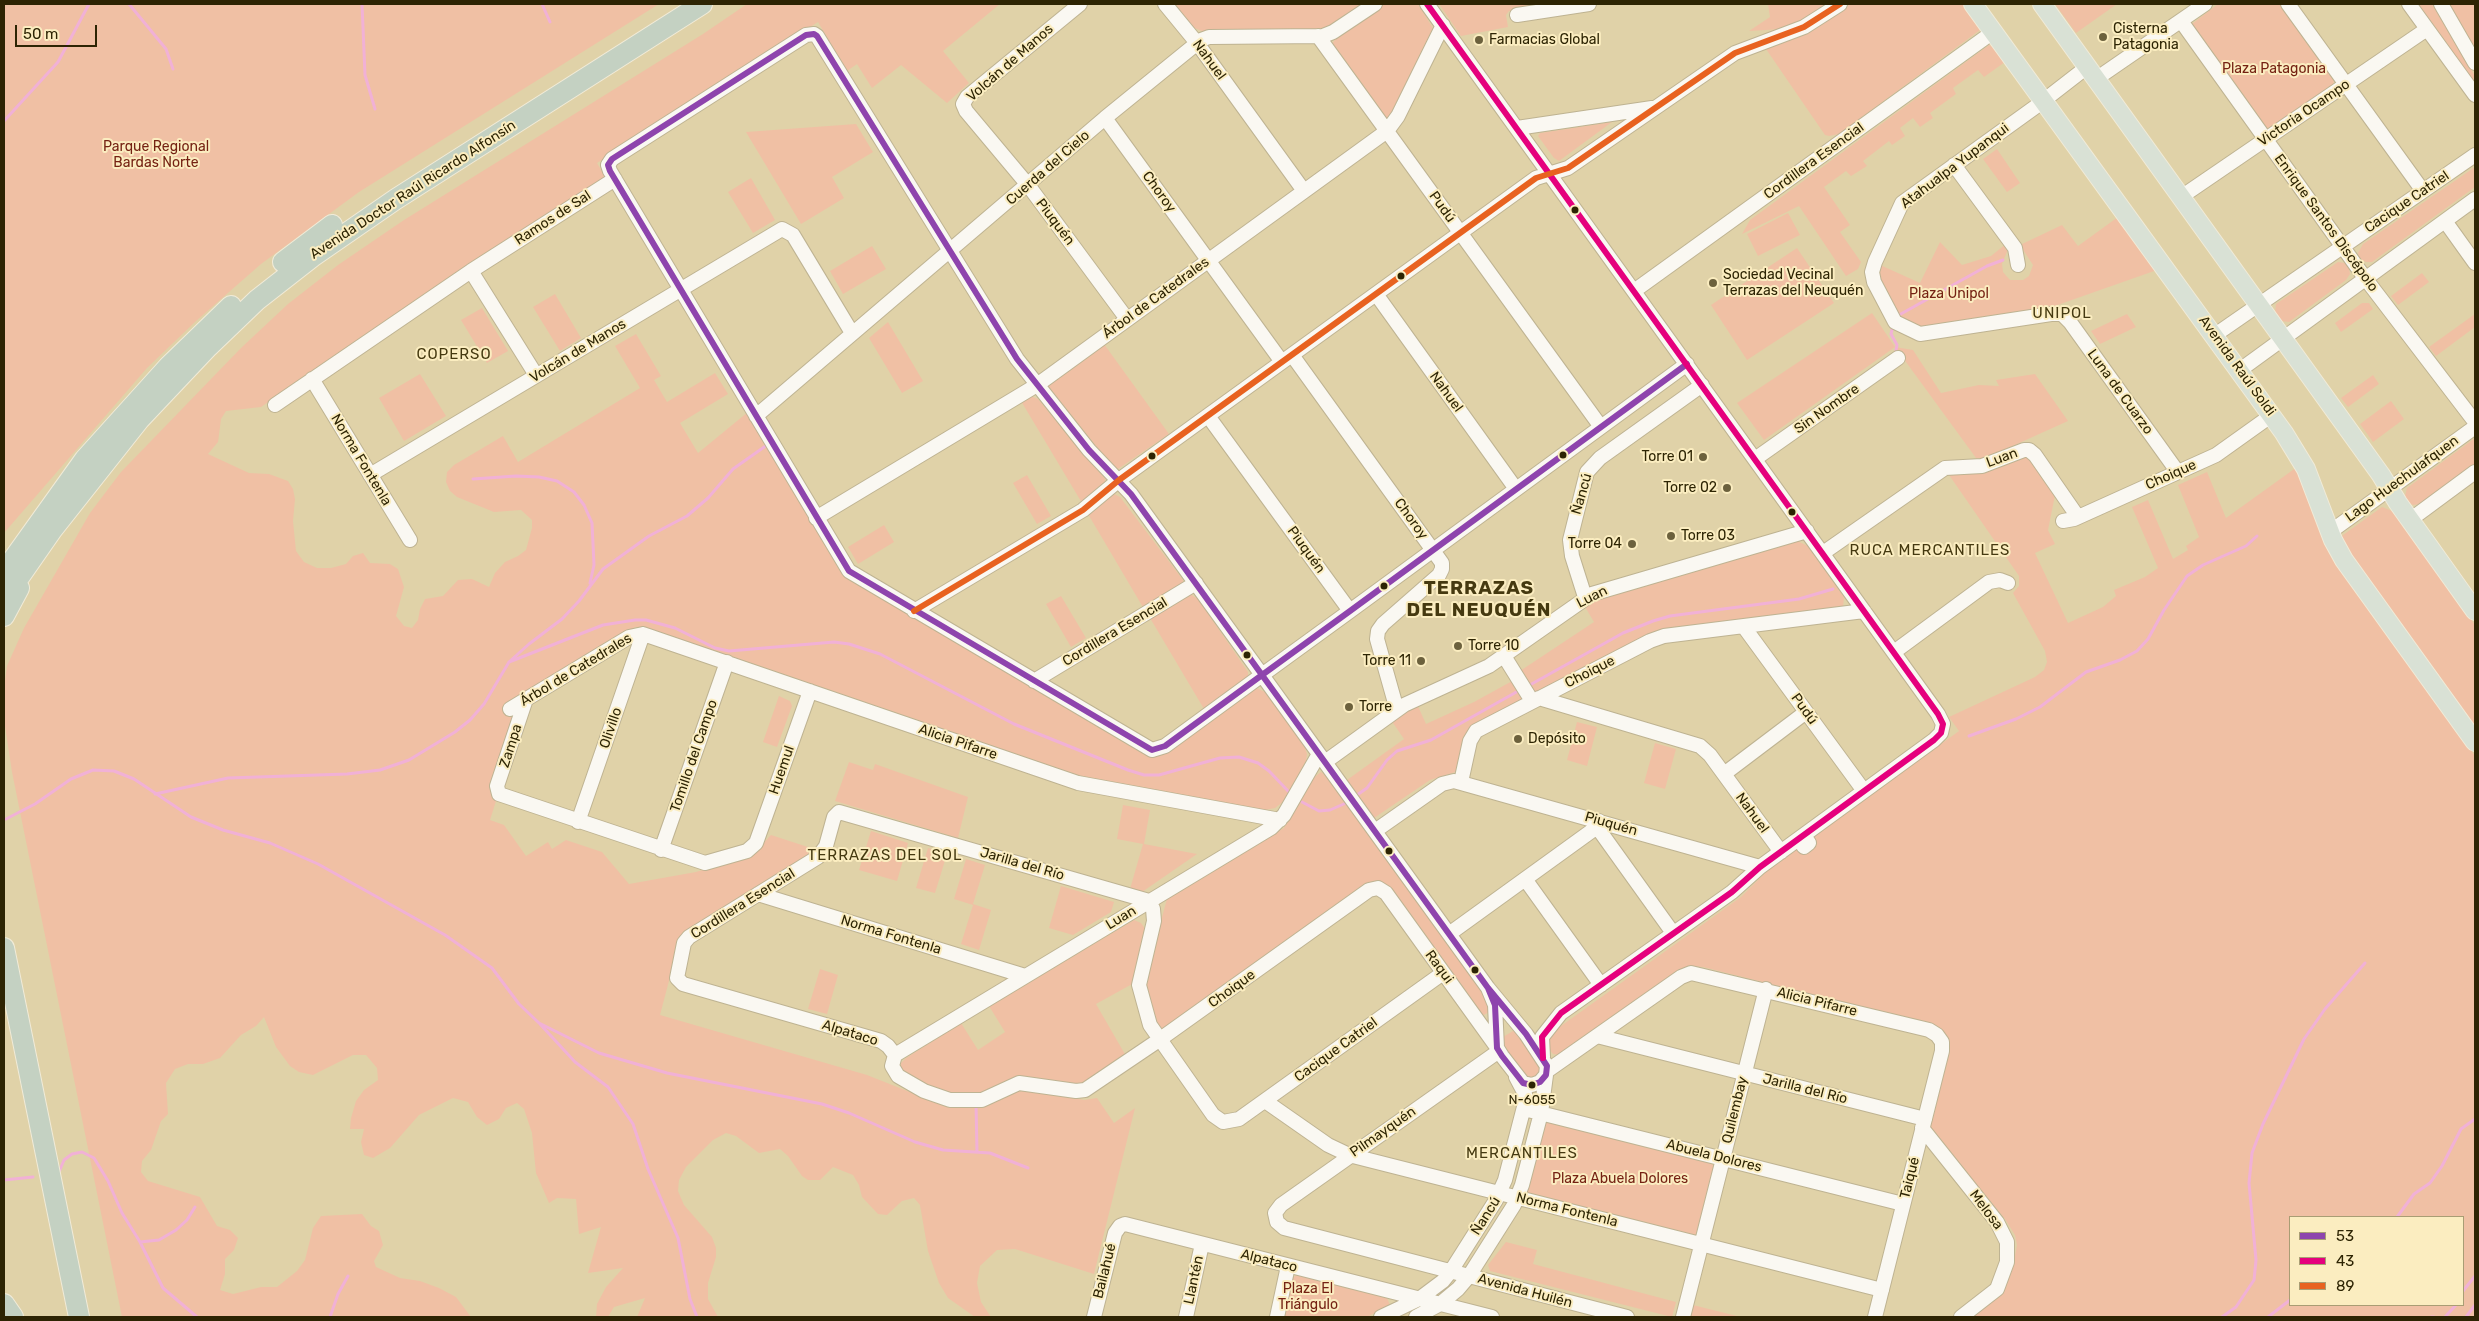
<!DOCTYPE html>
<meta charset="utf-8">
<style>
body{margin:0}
#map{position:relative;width:2479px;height:1321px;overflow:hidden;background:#e0d2a8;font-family:Rubik,sans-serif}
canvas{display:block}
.frame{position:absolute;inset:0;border:5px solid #2d2403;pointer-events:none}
.legend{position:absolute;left:2289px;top:1216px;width:175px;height:90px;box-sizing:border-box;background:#fbedc0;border:1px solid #a99d74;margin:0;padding:6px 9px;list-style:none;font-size:15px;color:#2d2403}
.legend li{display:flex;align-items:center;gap:10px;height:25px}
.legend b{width:25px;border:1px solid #a99d74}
.scale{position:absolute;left:15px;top:25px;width:82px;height:22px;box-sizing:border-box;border:2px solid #2d2403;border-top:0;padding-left:6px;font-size:15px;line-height:18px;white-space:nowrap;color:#2d2403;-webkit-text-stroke:4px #fbedc0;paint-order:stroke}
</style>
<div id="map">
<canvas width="2479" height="1321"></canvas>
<div class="frame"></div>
<ul class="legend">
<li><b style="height:6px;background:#8e44ad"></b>53</li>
<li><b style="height:6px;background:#e5007d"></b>43</li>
<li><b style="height:6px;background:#e86220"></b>89</li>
</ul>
<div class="scale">50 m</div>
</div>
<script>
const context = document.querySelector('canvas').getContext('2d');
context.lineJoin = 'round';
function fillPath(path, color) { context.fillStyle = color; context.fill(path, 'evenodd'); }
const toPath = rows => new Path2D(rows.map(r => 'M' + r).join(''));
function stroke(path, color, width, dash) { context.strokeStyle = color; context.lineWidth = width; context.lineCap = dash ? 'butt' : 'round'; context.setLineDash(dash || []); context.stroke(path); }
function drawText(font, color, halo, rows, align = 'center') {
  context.font = font + ' Rubik,sans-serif'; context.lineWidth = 4; context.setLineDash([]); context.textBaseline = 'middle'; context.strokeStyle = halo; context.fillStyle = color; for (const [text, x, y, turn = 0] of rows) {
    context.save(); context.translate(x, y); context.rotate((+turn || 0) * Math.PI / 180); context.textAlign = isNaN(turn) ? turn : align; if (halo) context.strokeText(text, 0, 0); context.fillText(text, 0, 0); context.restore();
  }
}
const green = toPath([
 [4,4,659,4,359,192,261,264,196,321,147,368,4,533],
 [747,4,1000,4,943,51,969,83,947,103,901,65,872,88,857,64,847,71,818,22,597,163,606,178,468,265,261,407,226,411,221,419,218,442,208,454,249,473,269,474,288,481,293,489,295,499,293,521,296,551,304,562,317,568,331,568,346,564,353,556,363,553,370,563,390,564,398,569,404,587,396,616,404,626,412,628,418,620,420,609,425,599,443,596,458,580,472,579,489,587,495,573,505,562,518,556,526,550,532,528,532,520,521,510,494,512,457,497,450,491,446,482,447,472,454,465,503,436,518,462,640,388,615,346,636,334,661,376,654,380,667,402,715,373,728,394,680,423,698,453,748,412,838,568,847,578,1145,755,1160,756,1169,751,1256,688,1265,692,1304,745,1307,754,1306,761,1284,801,1275,808,1265,810,1066,773,642,627,635,627,506,704,516,713,490,788,492,797,496,801,490,820,504,825,526,856,548,842,552,849,566,840,602,852,629,884,696,872,752,855,771,835,811,848,807,856,680,939,660,1015,867,1075,945,1106,1028,1090,1084,1100,1097,1098,1114,1123,1135,1108,1094,1274,1015,1249,997,1250,980,1266,977,1283,981,1302,991,1317,975,1317,948,1298,939,1283,928,1251,920,1205,914,1198,902,1201,887,1215,878,1214,862,1197,859,1185,853,1175,833,1167,820,1180,808,1180,802,1176,788,1156,780,1149,759,1153,736,1136,726,1133,713,1140,686,1167,679,1180,678,1191,684,1205,712,1237,716,1248,716,1257,708,1283,708,1299,718,1317,637,1317,645,1298,614,1307,608,1317,596,1317,597,1304,606,1287,623,1268,588,1273,601,1227,579,1234,576,1199,557,1198,549,1203,536,1173,532,1133,524,1109,517,1103,506,1108,499,1119,487,1125,477,1117,468,1102,453,1098,419,1115,390,1148,373,1158,364,1155,361,1142,364,1129,350,1129,351,1118,356,1101,364,1090,378,1080,377,1068,366,1055,353,1055,313,1075,299,1072,290,1066,276,1047,264,1017,256,1026,241,1035,220,1058,203,1064,188,1064,175,1069,166,1083,168,1114,161,1121,151,1150,142,1161,141,1172,148,1181,200,1197,217,1226,230,1230,238,1238,234,1250,225,1259,225,1274,220,1290,233,1294,261,1287,277,1287,297,1271,305,1260,313,1228,321,1216,362,1214,371,1226,379,1231,383,1245,374,1261,376,1267,400,1278,420,1281,439,1288,456,1297,471,1317,122,1317,12,772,5,726,4,688,7,666,24,628,90,513,121,472,241,348,288,304,338,265,404,220,703,34],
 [1171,4,1367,4,1327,29,1316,31,1202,31,1192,27],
 [1385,4,1418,4,1434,30,1392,116,1388,119,1384,117,1332,44,1336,38],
 [1439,4,1532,4,1532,6,1509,11,1506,15,1508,27,1461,36],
 [1768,4,1831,4,1809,18,1782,29,1749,31,1770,17],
 [1850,4,1964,4,1980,26,1980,30,1839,134,1829,136,1825,135,1766,49,1817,27],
 [2055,4,2117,4,2076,33],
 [2218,4,2280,4,2333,78,2334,81,2332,87,2267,130,2192,24],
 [2414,4,2432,4,2475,76,2475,87],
 [2449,4,2475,4,2475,50],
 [1989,45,1994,47,2005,62,1984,77,1978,70,1953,88,1956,94,1930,113,1933,118,1920,127,1913,118,1900,128,1905,136,1892,145,1889,141,1863,161,1867,166,1851,176,1846,171,1824,187,1850,225,1840,232,1861,262,1858,269,1846,276,1799,206,1742,234,1750,220],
 [1612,122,1559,161,1554,158,1538,136,1540,133],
 [856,124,873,152,832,177,844,198,801,224,746,132],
 [1997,149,2020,183,2007,192,1983,159],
 [2475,167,2475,187,2372,262,2366,262,2360,259,2358,253,2363,244],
 [751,178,775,220,753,233,728,192],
 [1788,213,1800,235,1758,256,1747,234],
 [2118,217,2157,270,2049,308,1928,329,1902,321,1879,283,1878,264,1920,283,1940,242,1962,265,1991,256,2006,244,2008,249,2002,264,2003,272,2010,280,2023,280,2029,276,2033,265,2020,245,2062,225,2078,246],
 [872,246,886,269,843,294,830,271],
 [1797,248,1834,303,1747,360,1711,305],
 [2338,262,2345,263,2349,268,2350,274,2346,280,2289,322,2281,321,2275,313,2276,304],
 [2422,273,2429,282,2398,305,2391,296],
 [555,294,581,338,560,351,533,307],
 [2362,303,2369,303,2373,309,2341,332,2335,323],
 [482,308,508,351,487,363,461,320],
 [1872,313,1895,347,1913,350,1941,393,1979,385,1999,386,1996,380,2035,374,2068,421,1986,458,1976,458,1895,347,1764,440,1737,403],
 [2127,314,2136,327,2100,344,2091,331],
 [2475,314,2475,327,2436,356,2429,347],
 [888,322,923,381,902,393,869,338],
 [1104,344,1169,434,1118,469,1112,466,1048,386],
 [420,374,446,416,404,441,379,398],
 [2373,375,2379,384,2348,407,2341,398],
 [1030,396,1038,399,1105,479,1105,484,1082,503,1021,401],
 [2391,401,2404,419,2373,442,2360,424],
 [2475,438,2475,464,2420,504,2413,505,2408,503,2405,496,2407,488],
 [2025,457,2029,457,2055,495,2048,530,2055,544,2035,553,2068,623,2103,607,2116,596,2114,590,2145,577,2158,568,2132,507,2148,500,2173,559,2188,550,2186,546,2199,537,2178,485,2207,472,2226,518,2297,467,2339,567,2475,756,2475,1317,1971,1317,1997,1298,2003,1290,2013,1267,2017,1245,2015,1235,2005,1219,1931,1129,1930,1124,1947,1049,1933,1025,1703,967,1692,966,1687,967,1560,1055,1553,1054,1548,1048,1548,1037,1554,1031,1741,897,1768,870,1959,731,1949,717,2035,677,2044,670,2047,662,2045,651,2013,593,2019,586,2019,576,1947,472,1987,472],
 [2290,1217,2463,1217,2463,1305,2290,1305],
 [1027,475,1051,516,1037,524,1013,483],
 [1114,494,1120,497,1183,580,1183,584,1144,609,1088,514],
 [2382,507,2392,511,2475,625,2475,729,2344,549,2341,539,2343,535],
 [884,525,894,542,858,564,848,547],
 [1797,541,1808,546,1844,597,1843,607,1666,630,1478,723,1455,772,1430,780,1374,818,1347,780,1404,739,1391,720,1417,704,1426,724,1474,702,1514,680,1520,671,1594,622,1584,605,1589,601],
 [1190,594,1198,599,1248,672,1248,677,1204,709,1150,618],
 [1061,596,1086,638,1071,647,1046,604],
 [779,696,790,701,792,706,777,747,763,742],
 [1577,722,1597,727,1587,766,1567,760],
 [1655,743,1676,749,1665,789,1644,783],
 [849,762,873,770,875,764,968,797,958,838,835,801],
 [1321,772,1325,775,1346,803,1487,999,1489,1012,1482,1016,1385,886,1165,1029,1160,1028,1156,1024,1144,983,1167,899,1284,828,1312,779],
 [1123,805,1150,810,1144,844,1197,854,1142,892,1130,889,1143,844,1117,839],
 [871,831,908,843,897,881,859,870],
 [928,848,947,854,935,893,916,888],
 [966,859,985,865,973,904,991,910,979,950,961,944,973,905,954,899],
 [1061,886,1114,902,1111,912,1073,935,1049,928],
 [1134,920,1141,923,1146,930,1134,983,1096,1004,1126,1056,1085,1084,1078,1085,1025,1076,982,1094,960,1095,942,1092,908,1076,901,1070,901,1063,906,1058,961,1023,978,1050,1005,1032,989,1006],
 [820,969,838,975,827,1014,808,1009],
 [1513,1031,1517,1031,1543,1062,1540,1077,1524,1079,1501,1043,1503,1037],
 [1549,1122,1712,1163,1714,1168,1698,1233,1691,1237,1527,1193,1544,1124],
 [1506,1242,1537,1250,1533,1264,1676,1302,1672,1317,1490,1271,1488,1265],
 [1299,1274,1384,1296,1387,1298,1390,1305,1367,1317,1281,1317,1292,1278],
 [1693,1305,1741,1317,1691,1317]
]);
const stream = toPath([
 [129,4,166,49,173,69],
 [362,4,365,75,375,109],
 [542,4,550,22],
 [4,121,58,62,89,4],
 [1897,318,1899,315,1987,266,2003,260],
 [1893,326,1891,334,1897,345,1896,350],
 [473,479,516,476,539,477,557,481,574,492,584,505,592,523,594,565,590,583],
 [509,662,603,625,635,620,646,620,675,628,715,648,729,651,834,642,849,644,880,654,1014,724,1128,770,1144,775,1159,775,1220,758,1239,757,1258,763,1269,771,1289,792],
 [1528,686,1623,633,1653,621,1670,616,1799,599,1833,589],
 [1969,736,2016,719,2040,707,2086,672,2120,660,2137,651,2148,639,2164,610,2187,576,2203,565,2246,546,2257,536],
 [155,794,228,778,347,774,380,770,409,760,455,732,470,720,484,704,509,662,529,644,562,619,579,601,603,569,649,536,687,516,708,498,733,469,767,445],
 [1357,795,1367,788,1387,760,1397,751,1431,740,1520,690],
 [1302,802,1319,811,1330,810,1346,803],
 [6,819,35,804,71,779,93,770,114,771,134,779,191,817,223,830,270,843,318,864,445,935,492,968,519,1004,539,1023,599,1053,667,1073,822,1104,849,1113,915,1142,943,1150,990,1153,1028,1168],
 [540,1024,575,1062,608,1087,633,1124,648,1169,678,1238,690,1299,697,1317],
 [976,1103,977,1152],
 [59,1172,64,1160,72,1154,82,1152,94,1158,108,1181,122,1213,140,1242,163,1288,197,1317],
 [4,1180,33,1177],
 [2397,1217,2414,1194,2430,1183,2442,1166,2461,1129,2475,1119],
 [140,1242,159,1240,176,1230,187,1220,195,1207],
 [2463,1291,2475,1276],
 [330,1317,338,1294,348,1276],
 [2222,1317,2236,1307,2254,1280,2256,1260,2249,1183,2252,1153,2263,1124,2304,1039,2325,1009,2365,963],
 [2268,1317,2290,1300],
 [2431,1317,2434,1317],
 [2445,1317,2456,1305],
 [2466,1317,2475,1305]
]);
const minor = toPath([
 [1080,4,967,97,963,104,966,111,1028,185,1127,319],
 [1165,4,1197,43,1304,191],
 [1427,4,1938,714,1943,724,1941,733,1934,740,1760,867,1732,892,1561,1013,1542,1037,1543,1057],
 [2288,4,2423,191],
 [2409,4,2475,95],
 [2441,4,2475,63],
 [1517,15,1589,4],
 [2181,21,2365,278,2475,422],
 [1318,36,1601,427],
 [2087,67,2038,105,1902,203,1875,262,1872,272,1874,282,1895,322,1920,334,2051,314,2062,314,2070,322,2177,471],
 [2096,79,2205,4],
 [1105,118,1282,362],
 [1517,128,1652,108],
 [1954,165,2015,248,2018,265],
 [2181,197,2427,29],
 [2445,221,2475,263],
 [471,271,536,375],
 [1634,291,1993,32],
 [1376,294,1516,489],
 [2215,335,2475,155],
 [1292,355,1442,563,1442,569,1439,575,1383,624,1378,631,1377,639,1397,710],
 [2240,370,2475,199],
 [312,379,410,540],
 [275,405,471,271,615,179],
 [756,416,1105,118,1201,40,1209,37,1323,36,1333,32,1375,4],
 [1208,416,1350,611],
 [1755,459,1898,358],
 [370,475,782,229,793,235,852,333],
 [816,518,1037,385,1387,131,1398,116,1443,25],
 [2410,520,2475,472],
 [2063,521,2074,519,2216,455,2272,415],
 [2330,532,2475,427],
 [1823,553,1945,468,1982,466,2024,450,2029,450,2035,455,2078,517],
 [1585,597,1572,556,1570,540,1587,472,1600,458,1702,385],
 [914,611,1083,510,1119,480,1536,178,1568,168,1735,53,1804,27,1840,4],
 [1744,627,1864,791],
 [1894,652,1989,582,2000,580,2008,583],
 [1504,656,1532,701],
 [1034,681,1196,583],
 [1539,698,1700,746,1710,755,1781,852],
 [526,699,497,786,499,794,705,863,747,851,756,843,810,691],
 [510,709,629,637,643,634,1078,783,1280,820],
 [1325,762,1404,705,1489,666,1592,594,1807,531],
 [1724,774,1806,712],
 [1461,782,1470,741,1476,731,1650,641,1664,636,1864,611],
 [578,822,643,634],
 [1597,827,1673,933],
 [1375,831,1442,784,1454,781,1760,867],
 [1807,840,1809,843,1804,847,1802,844,1807,840],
 [661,850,727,662],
 [1525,879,1601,985],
 [758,894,1025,976],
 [1449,934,1597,827,1599,821],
 [1488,988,1495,1005,1497,1048,1502,1056,1523,1083,1532,1085,1540,1082,1546,1075,1547,1066,1526,1034,1488,988,1262,675,1131,494,1089,450,1017,359,817,36,814,34,806,35,612,159,608,165,610,171,849,571,1152,750,1165,746,1262,675,1350,611,1687,364],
 [1597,1036,1925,1119],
 [1499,1051,1281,1205,1275,1213,1277,1222,1284,1228,1627,1317],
 [895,1055,888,1046,881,1041,683,984,677,978,684,943,689,937,818,857,826,846,834,817,839,812,1149,901,1153,909,1154,921,1139,985,1150,1025,1213,1115,1223,1122,1239,1119,1443,973],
 [895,1055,892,1066,898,1076,924,1091,950,1100,982,1100,1019,1083,1076,1091,1085,1090,1159,1040,1369,890,1378,888,1386,893,1496,1046],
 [895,1055,1271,828,1284,815,1319,754],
 [1547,1071,1681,977,1691,973,1929,1030,1937,1035,1942,1042,1942,1051,1875,1317],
 [1265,1101,1328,1145,1349,1155,1882,1290],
 [1524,1109,1903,1204],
 [1922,1128,1997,1222,2007,1242,2007,1262,1997,1289,1961,1317],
 [1094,1317,1115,1233,1120,1226,1125,1224,1492,1317],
 [1186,1317,1202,1244],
 [1277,1317,1288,1266],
 [1381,1317,1419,1299,1443,1281,1451,1271,1496,1200,1505,1180,1525,1103,1525,1094,1516,1077],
 [1416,1317,1440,1304,1458,1289,1469,1276,1514,1205,1522,1185,1541,1113,1546,1075],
 [1683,1317,1766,989]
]);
const major = toPath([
 [1973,4,2284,433,2306,469,2333,540,2344,560,2475,742],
 [2042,4,2381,475,2398,503,2475,611]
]);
const highway = toPath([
 [283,262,332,225],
 [4,572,85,459,168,367,231,306],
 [4,599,52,530,139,420,208,347,257,300,312,257,396,199,702,4],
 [4,616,19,588],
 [4,948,79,1317],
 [4,1304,13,1317]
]);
const bus1 = toPath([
 [1488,988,1495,1005,1497,1048,1502,1056,1523,1083,1532,1085,1540,1082,1546,1075,1547,1066,1526,1034,1488,988,1262,675,1131,494,1089,450,1017,359,817,36,814,34,806,35,612,159,608,165,610,171,849,571,1152,750,1165,746,1262,675,1350,611,1687,364]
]);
const bus2 = toPath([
 [1427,4,1938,714,1943,724,1941,733,1934,740,1760,867,1732,892,1561,1013,1542,1037,1543,1058]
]);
const bus3 = toPath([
 [914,611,1083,510,1119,480,1536,178,1568,168,1735,53,1804,27,1840,4]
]);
const markers = [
 [2103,37,5,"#6c613d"],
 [1479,40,5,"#6c613d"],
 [1575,210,4.5,"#2d2403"],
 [1401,276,4.5,"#2d2403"],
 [1713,283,5,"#6c613d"],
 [1563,455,4.5,"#2d2403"],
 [1152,456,4.5,"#2d2403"],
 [1703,457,5,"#6c613d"],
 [1727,488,5,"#6c613d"],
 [1792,512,4.5,"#2d2403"],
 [1671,536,5,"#6c613d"],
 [1632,544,5,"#6c613d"],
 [1384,586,4.5,"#2d2403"],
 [1458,646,5,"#6c613d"],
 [1247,655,4.5,"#2d2403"],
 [1421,661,5,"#6c613d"],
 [1349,707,5,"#6c613d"],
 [1518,739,5,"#6c613d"],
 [1389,851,4.5,"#2d2403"],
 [1475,970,4.5,"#2d2403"],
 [1532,1085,4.5,"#2d2403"]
];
const busNames = [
 ["N-6055",1532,1100]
];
const poiNames = [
 ["Cisterna",2113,29],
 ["Patagonia",2113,45],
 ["Farmacias Global",1489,40],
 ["Sociedad Vecinal",1723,275],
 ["Terrazas del Neuquén",1723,291],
 ["Torre 01",1693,457,"right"],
 ["Torre 02",1717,488,"right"],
 ["Torre 03",1681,536],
 ["Torre 04",1622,544,"right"],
 ["Torre 10",1468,646],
 ["Torre 11",1411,661,"right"],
 ["Torre",1359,707],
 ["Depósito",1528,739]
];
const streetNames = [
 ["Nahuel",1209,60,54],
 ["Volcán de Manos",1010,63,-41],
 ["Victoria Ocampo",2304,113,-34],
 ["Cordillera Esencial",1814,161,-36],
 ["Atahualpa Yupanqui",1955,166,-37],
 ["Cuerda del Cielo",1048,168,-41],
 ["Avenida Doctor Raúl Ricardo Alfonsín",413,190,-33],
 ["Choroy",1159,192,54],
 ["Cacique Catriel",2407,202,-34],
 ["Pudú",1442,207,54],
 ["Ramos de Sal",553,218,-33],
 ["Piuquén",1055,222,53],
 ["Enrique Santos Discépolo",2326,223,54],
 ["Árbol de Catedrales",1156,298,-36],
 ["Volcán de Manos",578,351,-31],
 ["Avenida Raúl Soldi",2237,366,54],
 ["Nahuel",1446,392,54],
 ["Luna de Cuarzo",2120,392,54],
 ["Sin Nombre",1827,409,-35],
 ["Luan",2002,458,-20],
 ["Norma Fontenla",361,460,59],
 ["Choique",2171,475,-24],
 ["Lago Huechulafquen",2402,479,-36],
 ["Ñancú",1582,494,-74],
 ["Choroy",1411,519,54],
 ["Piuquén",1306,550,54],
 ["Luan",1592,597,-27],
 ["Cordillera Esencial",1115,632,-31],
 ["Árbol de Catedrales",576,670,-31],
 ["Choique",1590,672,-27],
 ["Pudú",1804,709,54],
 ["Olivillo",611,728,-71],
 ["Alicia Pifarre",958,742,19],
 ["Zampa",511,746,-72],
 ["Tomillo del Campo",694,756,-71],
 ["Huemul",782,770,-71],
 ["Nahuel",1752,813,54],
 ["Piuquén",1611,824,16],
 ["Jarilla del Río",1022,864,16],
 ["Cordillera Esencial",743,904,-32],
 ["Luan",1121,918,-31],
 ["Norma Fontenla",891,935,17],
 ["Raqui",1439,967,54],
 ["Choique",1232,989,-36],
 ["Alicia Pifarre",1817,1002,14],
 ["Alpataco",850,1033,17],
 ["Cacique Catriel",1336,1050,-36],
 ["Jarilla del Río",1805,1089,14],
 ["Quilembay",1735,1110,-76],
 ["Pilmayquén",1383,1132,-35],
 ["Abuela Dolores",1714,1156,14],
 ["Taiqué",1910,1178,-76],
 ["Norma Fontenla",1567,1210,14],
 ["Melosa",1986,1210,53],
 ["Ñancú",1486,1216,-58],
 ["Alpataco",1269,1261,14],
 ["Bailahué",1105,1271,-76],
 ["Llantén",1194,1280,-78],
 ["Avenida Huilén",1525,1291,15]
];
const parkNames = [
 ["Plaza Patagonia",2274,69],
 ["Parque Regional",156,147],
 ["Bardas Norte",156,163],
 ["Plaza Unipol",1949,294],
 ["Plaza Abuela Dolores",1620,1179],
 ["Plaza El",1308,1289],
 ["Triángulo",1308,1305]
];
const neighbourhoodNames = [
 ["UNIPOL",2062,314],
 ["COPERSO",454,355],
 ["RUCA MERCANTILES",1930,551],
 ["TERRAZAS DEL SOL",885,856],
 ["MERCANTILES",1522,1154]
];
const districtNames = [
 ["TERRAZAS",1479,589],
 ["DEL NEUQUÉN",1479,611]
];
fillPath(green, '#f0c0a4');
stroke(stream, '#f1b1d6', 3);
stroke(minor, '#beb392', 16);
stroke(major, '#f1ebd8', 20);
stroke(highway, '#f1ebd8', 22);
stroke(minor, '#faf8f2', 14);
stroke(major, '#d9e1d5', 18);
stroke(highway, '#c4d1c2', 20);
stroke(bus1, '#8e44ad', 6);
stroke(bus2, '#e5007d', 6);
stroke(bus3, '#e86220', 6);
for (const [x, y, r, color] of markers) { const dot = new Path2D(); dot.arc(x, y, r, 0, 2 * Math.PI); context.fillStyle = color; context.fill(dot); stroke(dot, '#fbedc0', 2); }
drawText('13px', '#2d2403', '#fbedc0', busNames);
drawText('14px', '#2d2403', '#fbedc0', poiNames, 'left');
drawText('14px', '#2d2403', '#fbedc0', streetNames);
drawText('14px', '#752213', '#fbedc0', parkNames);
context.letterSpacing = '1px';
drawText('15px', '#453910', '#fbedc0', neighbourhoodNames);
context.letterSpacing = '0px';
context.letterSpacing = '1px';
drawText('bold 19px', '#453910', '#fbedc0', districtNames);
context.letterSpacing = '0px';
</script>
